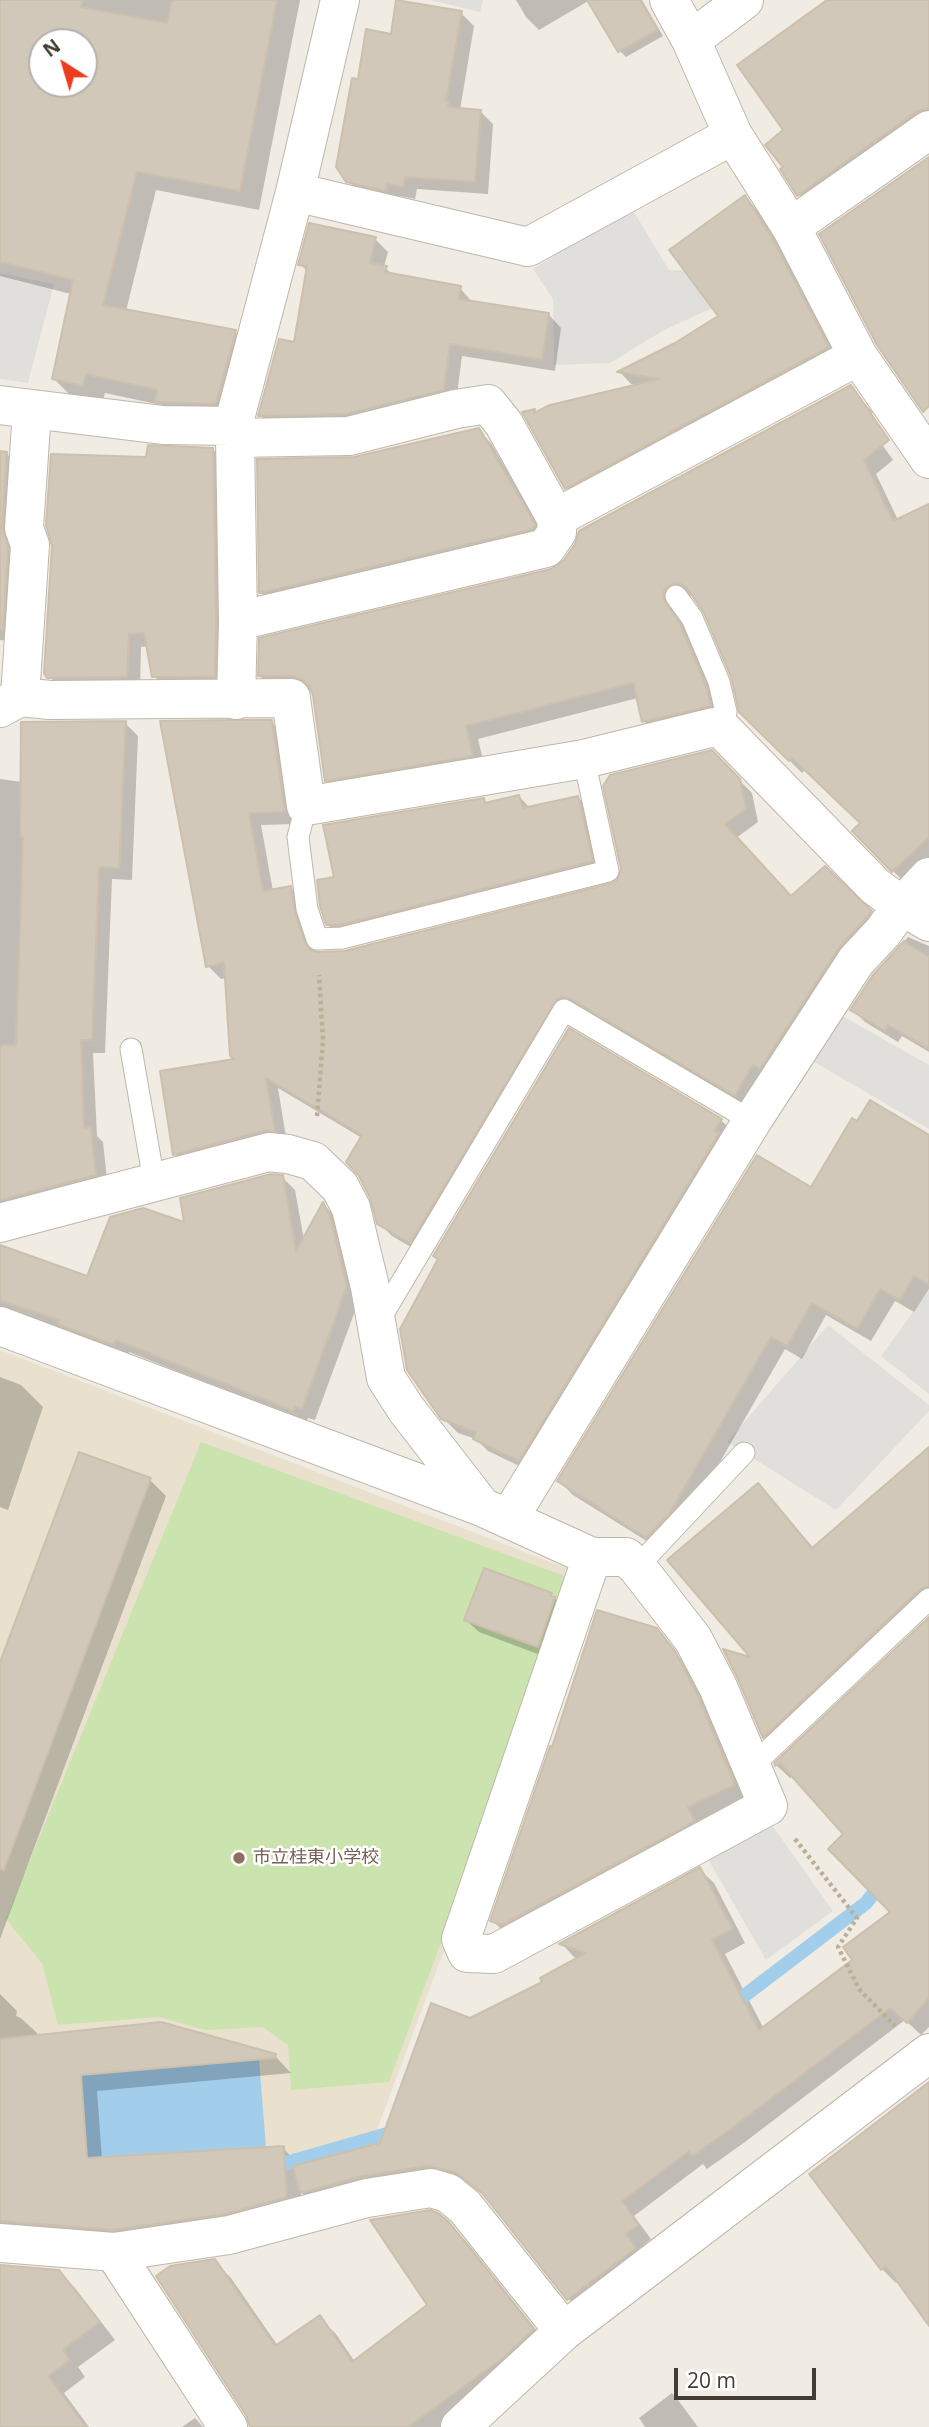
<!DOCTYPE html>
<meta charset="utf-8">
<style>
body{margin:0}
#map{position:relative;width:929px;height:2427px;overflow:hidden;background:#f1ece3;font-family:"Open Sans",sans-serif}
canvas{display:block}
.north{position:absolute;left:28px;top:28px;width:70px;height:70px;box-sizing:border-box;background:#fff;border:2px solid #b3b1ae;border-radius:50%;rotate:323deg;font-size:19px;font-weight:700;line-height:28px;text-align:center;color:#423c34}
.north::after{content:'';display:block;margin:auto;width:24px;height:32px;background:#ed3c1e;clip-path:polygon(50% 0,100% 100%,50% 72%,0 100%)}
.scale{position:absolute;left:674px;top:2368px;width:142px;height:32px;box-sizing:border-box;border:4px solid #423c34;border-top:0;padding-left:9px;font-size:21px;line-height:24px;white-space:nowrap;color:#423c34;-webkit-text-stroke:5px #fff;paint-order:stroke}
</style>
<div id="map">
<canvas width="929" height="2427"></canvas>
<div class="north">N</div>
<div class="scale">20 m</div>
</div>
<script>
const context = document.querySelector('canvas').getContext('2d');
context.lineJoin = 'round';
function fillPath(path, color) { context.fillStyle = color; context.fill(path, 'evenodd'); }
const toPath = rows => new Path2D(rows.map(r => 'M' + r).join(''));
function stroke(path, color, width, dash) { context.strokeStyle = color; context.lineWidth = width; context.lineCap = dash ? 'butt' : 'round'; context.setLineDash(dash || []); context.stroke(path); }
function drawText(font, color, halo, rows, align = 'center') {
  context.font = font + ' "Open Sans","Noto Sans JP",sans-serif'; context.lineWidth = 5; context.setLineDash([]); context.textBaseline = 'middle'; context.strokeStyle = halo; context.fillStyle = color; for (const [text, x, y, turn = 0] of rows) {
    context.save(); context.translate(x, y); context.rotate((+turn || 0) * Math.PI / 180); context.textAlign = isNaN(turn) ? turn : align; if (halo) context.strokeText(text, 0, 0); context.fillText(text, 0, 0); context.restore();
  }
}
const education = toPath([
 [0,1350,574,1571,580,1587,377,2130,187,2194,0,2193]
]);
const green = toPath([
 [201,1442,567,1577,575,1584,389,2082,291,2090,288,2045,263,2027,205,2030,159,2017,58,2025,42,1963,6,1919]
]);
const parking = toPath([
 [430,0,483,0,480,12],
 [631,207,669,270,705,271,719,305,664,330,610,363,554,365,553,299,533,269],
 [0,273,54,284,28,383,0,379],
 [839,1014,929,1065,929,1129,809,1059],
 [929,1290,929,1394,881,1356],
 [828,1325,929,1405,929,1411,836,1510,727,1442],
 [767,1818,833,1911,766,1960,704,1852]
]);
const water = toPath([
 [259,2059,266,2147,87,2158,81,2075]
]);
const shadow = toPath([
 [0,0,300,0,259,210,156,190,126,311,235,332,255,352,236,423,176,421,161,405,105,393,102,404,73,398,53,378,71,294,0,276],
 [42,42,84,42,84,84,42,84],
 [516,0,590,0,539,30,526,17],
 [605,0,642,0,663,36,626,57,620,51,593,7],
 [825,0,929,0,929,125,811,207,799,195,785,167,786,130,827,3],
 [461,13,474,26,460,110,480,111,493,124,488,194,417,189,415,199,400,196,398,203,361,194,347,180,359,81,392,36],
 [745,197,757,210,784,253,840,360,579,500,566,487,525,413,534,411,537,413,640,386,631,384,620,372,676,344,721,316],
 [375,239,388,252,384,267,393,275,460,288,473,303,549,315,561,328,555,371,462,356,456,402,273,428,260,415,296,344,308,272,300,264],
 [851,387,873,413,865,420,893,460,876,474,898,520,929,513,929,874,904,882,854,831,862,824,806,769,802,773,740,711,733,676,706,612,693,596,682,597,675,612,693,639,723,718,656,734,644,721,638,698,478,739,485,768,339,793,326,780,313,690,273,689,260,676,552,571],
 [478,430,491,443,546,538,274,605,261,593,259,461,354,459],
 [213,449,225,462,227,689,167,689,154,676,148,646,141,647,140,690,59,686,45,672,148,459],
 [0,453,6,453,20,467,15,642,0,640],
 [271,722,284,735,297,824,261,825,273,891,290,888,303,900,307,927,316,954,345,952,613,885,619,881,711,752,752,793,758,822,736,838,792,898,825,868,883,925,748,1107,570,1011,423,1254,392,1236,379,1223,362,1138,278,1088,287,1143,187,1167,175,1154,236,1060,227,978,221,979,208,966],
 [125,723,138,736,132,880,112,879,105,1053,93,1053,97,1136,103,1142,108,1188,0,1216,0,779,22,782],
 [519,796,530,808,578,797,589,809,603,872,339,936,328,925,336,878,483,800,487,804],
 [908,937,929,946,929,1052,902,1036,898,1042,865,1022,853,1010,875,976],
 [721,1120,734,1133,532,1472,488,1451,476,1439,458,1433,444,1419],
 [929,1137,929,1289,914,1312,895,1301,871,1341,826,1315,802,1359,785,1349,682,1528,661,1550,573,1495,559,1481,812,1190],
 [282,1177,295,1190,304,1240,324,1205,336,1217,359,1300,315,1420,308,1418,306,1423,129,1352,127,1357,73,1337,66,1330,0,1309,0,1247,88,1278,186,1225],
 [0,1377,21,1385,43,1407,8,1510,0,1507],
 [929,1455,929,1607,778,1750,764,1737,740,1678,755,1660,771,1499,814,1549],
 [150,1480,166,1496,0,1939,0,1667],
 [551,1595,564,1607,551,1659,479,1632,466,1620],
 [929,1619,929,2027,921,2035,905,2020,745,2142,707,2169,703,2164,634,2216,651,2239,639,2249,648,2262,582,2312,568,2298,490,2200,470,2185,442,2179,315,2206,301,2192,302,2213,0,2246,0,1994,17,2011,16,2016,21,2018,38,2034,37,2037,275,2056,291,2073,97,2091,102,2159,283,2148,300,2166,381,2145,470,2020,545,1983,579,1959,574,1957,562,1944,700,1870,714,1883,745,1943,725,1954,764,2029,855,1960,893,1912,845,1835,794,1777,790,1778,776,1765],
 [656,1630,687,1666,710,1711,747,1798,700,1820,707,1834,505,1933,492,1920],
 [929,2094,929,2320,899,2281,896,2283,882,2269],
 [448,2224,466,2241,549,2346,446,2427,251,2427,214,2261,231,2278,278,2346,319,2318,336,2334,355,2362,430,2305],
 [0,2267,58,2271,75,2288,115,2340,78,2367,85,2377,64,2393,89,2427,0,2427],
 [672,2393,678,2400,698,2427,645,2427,639,2418],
 [195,2418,203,2427,182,2427]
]);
const stream = toPath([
 [727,2009,866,1903,884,1880],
 [269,2168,401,2130]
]);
const building = toPath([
 [0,0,83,0,81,7,167,23,172,0,277,0,240,191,137,172,103,305,236,330,216,404,155,402,157,390,86,374,83,386,52,379,73,280,0,262,0,0],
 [42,42,84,42,84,84,42,84,42,42],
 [396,0,462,11,446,101,449,102,448,107,481,110,475,182,405,177,403,187,387,184,386,191,346,182,336,167,352,78,358,79,366,29,391,34,396,0],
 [587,0,640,0,658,30,618,52,587,0],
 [827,0,929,0,929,108,916,112,797,196,780,169,783,167,765,145,783,130,737,65,827,0],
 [929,157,929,406,923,412,877,345,819,234,929,157],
 [745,195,772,238,829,347,565,489,522,412,535,409,534,413,550,405,660,379,617,372,675,343,718,316,669,250,745,195],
 [309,223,376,237,370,263,387,266,385,272,461,286,459,299,549,313,542,360,450,344,444,390,346,414,258,416,279,339,294,342,307,266,298,265,309,223],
 [851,385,889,440,864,460,893,521,929,504,929,837,892,872,852,831,860,823,792,758,789,761,739,712,731,677,704,613,687,588,681,584,674,583,668,586,664,591,663,598,680,624,706,686,711,706,642,722,633,683,466,726,473,756,325,781,313,695,309,686,301,679,291,676,258,676,259,638,551,569,564,560,575,544,579,531,851,385],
 [479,428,535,524,533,529,259,593,257,459,354,457,479,428],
 [148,445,213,448,216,621,215,677,152,677,144,633,129,634,127,677,47,678,44,673,52,546,46,525,51,454,146,457,148,445],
 [0,451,7,452,2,527,8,548,3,630,0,629,0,451],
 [230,720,272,720,285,812,249,813,263,891,291,886,295,913,305,943,310,950,318,952,345,951,612,883,617,880,621,869,603,786,610,775,712,750,740,779,746,809,725,824,791,896,825,866,872,911,838,949,760,1069,753,1065,735,1096,571,999,563,997,557,999,410,1243,377,1224,370,1198,359,1176,346,1162,362,1135,266,1078,275,1131,263,1131,173,1155,160,1071,234,1059,230,1056,224,963,206,967,160,721,230,720],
 [126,721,119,868,99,867,92,1040,81,1040,84,1128,91,1127,96,1175,0,1200,0,1045,16,1045,23,837,20,837,21,722,126,721],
 [519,795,523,808,578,796,593,861,340,925,326,925,320,906,317,880,334,877,323,825,484,798,485,803,489,802,519,795],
 [904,941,929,957,929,1049,888,1025,885,1031,850,1010,873,975,904,941],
 [569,1028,722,1119,715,1131,719,1133,519,1461,473,1439,476,1432,441,1419,407,1370,400,1329,438,1259,433,1256,569,1028],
 [870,1100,929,1135,929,1285,914,1276,900,1300,880,1289,857,1329,812,1303,787,1346,771,1337,669,1514,646,1538,557,1481,757,1155,811,1187,852,1118,857,1121,870,1100],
 [271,1174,283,1175,296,1251,323,1202,330,1216,347,1286,302,1409,295,1406,293,1411,116,1340,114,1345,58,1324,59,1320,0,1301,0,1245,87,1276,110,1217,143,1208,184,1222,180,1198,271,1174],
 [929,1447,929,1586,920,1589,763,1738,738,1679,723,1649,750,1657,667,1560,758,1483,812,1548,929,1447],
 [79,1452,151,1478,4,1870,0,1869,0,1662,79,1452],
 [484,1568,552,1593,551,1596,555,1597,538,1647,464,1620,484,1568],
 [597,1610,657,1628,675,1651,698,1696,735,1785,688,1807,695,1821,502,1925,490,1921,550,1746,552,1747,597,1610],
 [929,1617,929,1998,907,2023,890,2008,731,2129,692,2156,689,2151,622,2201,639,2225,626,2234,636,2248,567,2300,482,2193,455,2172,428,2166,363,2176,300,2193,293,2166,380,2143,431,2003,470,2018,542,1982,540,1978,586,1953,559,1944,700,1867,733,1929,712,1940,759,2030,852,1960,843,1947,890,1912,828,1849,843,1834,780,1763,775,1766,774,1763,929,1617],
 [161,2022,276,2054,275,2058,81,2075,87,2158,284,2146,287,2197,225,2214,113,2230,0,2221,0,2039,161,2022],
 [929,2082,929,2326,886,2266,881,2270,809,2174,929,2082],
 [430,2210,438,2213,449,2222,534,2329,503,2358,408,2427,250,2427,246,2415,156,2276,170,2266,215,2259,275,2346,320,2315,352,2362,427,2305,370,2220,430,2210],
 [0,2265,59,2270,100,2322,63,2350,70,2360,48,2376,86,2427,0,2427,0,2265]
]);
const path = toPath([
 [317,1116,323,1040,319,975],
 [795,1839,857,1918,838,1947,859,1989,895,2026]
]);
const service = toPath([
 [676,596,692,618,719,682,726,712,714,727],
 [306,806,298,837,307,909,317,939,342,938,608,871,584,759],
 [131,1049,154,1181],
 [378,1322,564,1010,752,1121],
 [637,1567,744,1453],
 [751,1767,929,1599]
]);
const minor = toPath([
 [669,0,691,40,733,135,791,227,858,356,929,459],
 [691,40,744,0],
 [295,192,528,247,733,135],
 [791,227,929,130],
 [0,405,163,425,233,426],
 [235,438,238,621,236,700],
 [556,518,858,356],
 [238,621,546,548,557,532,556,518,504,424,488,404,456,409,349,436,235,438,233,426,295,192,340,0],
 [20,697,30,545,24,528,32,411],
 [0,708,20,697,50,700,291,698,306,806,584,759,714,727,724,731,875,886,902,906,929,922],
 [0,1223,269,1152,288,1154,313,1161,340,1187,351,1208,370,1287,386,1378,406,1409,482,1507],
 [0,1326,482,1507,592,1557,626,1557,637,1567,693,1639,718,1687,768,1806,494,1954,467,1953,461,1939,592,1557],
 [509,1518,752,1121,856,961,883,932,902,906,929,877],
 [0,2243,114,2252,229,2235,367,2198,431,2188,448,2193,465,2207,564,2331],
 [114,2252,228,2427],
 [460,2427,564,2331,929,2053]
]);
const markers = [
 [239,1858,7,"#8d6e63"]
];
const educationNames = [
 ["市立桂東小学校",253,1858]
];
fillPath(education, '#e9e1ce');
fillPath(green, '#cbe3ae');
fillPath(parking, '#e1dfdc');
fillPath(water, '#a2ceeb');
fillPath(shadow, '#0003');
stroke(stream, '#a2ceeb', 14);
fillPath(building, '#d1c8b9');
stroke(building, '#ccc0ad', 2);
stroke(service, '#beb7aa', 23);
stroke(minor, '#beb7aa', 40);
stroke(path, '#bcaf99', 4.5, [3.5, 3.5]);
stroke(service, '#fff', 21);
stroke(minor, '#fff', 38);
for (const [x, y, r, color] of markers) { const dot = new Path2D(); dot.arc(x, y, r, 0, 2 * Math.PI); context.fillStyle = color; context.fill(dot); stroke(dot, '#fff', 2.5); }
drawText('18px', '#785e54', '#fff', educationNames, 'left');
</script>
